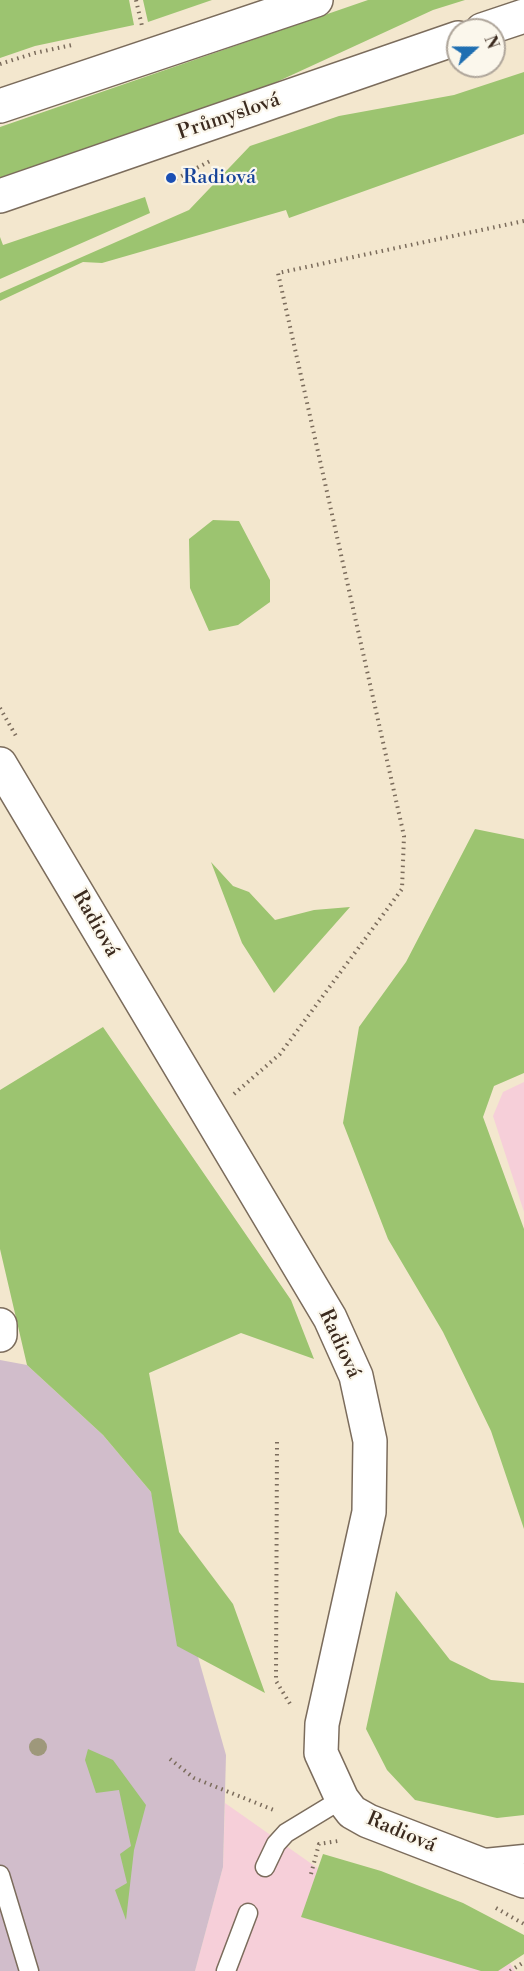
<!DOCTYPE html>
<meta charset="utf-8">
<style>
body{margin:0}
#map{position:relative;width:524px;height:1971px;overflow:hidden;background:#f3e7ce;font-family:"Libre Bodoni",serif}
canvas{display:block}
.north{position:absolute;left:446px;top:18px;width:60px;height:60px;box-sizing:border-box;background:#fbf7ec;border:2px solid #aea59a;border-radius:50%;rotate:69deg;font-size:16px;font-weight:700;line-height:24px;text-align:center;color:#3b2a1e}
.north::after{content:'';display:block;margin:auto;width:21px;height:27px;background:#1f6fb2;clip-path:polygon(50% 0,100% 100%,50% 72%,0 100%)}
</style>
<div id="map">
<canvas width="524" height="1971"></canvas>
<div class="north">N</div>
</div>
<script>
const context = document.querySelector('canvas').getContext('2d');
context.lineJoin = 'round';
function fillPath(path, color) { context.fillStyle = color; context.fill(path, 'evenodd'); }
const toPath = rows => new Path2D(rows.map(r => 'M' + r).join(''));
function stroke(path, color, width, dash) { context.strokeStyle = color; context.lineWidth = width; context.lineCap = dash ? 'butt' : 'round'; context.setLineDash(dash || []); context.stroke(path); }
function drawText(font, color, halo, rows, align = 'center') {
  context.font = font + ' "Libre Bodoni",serif'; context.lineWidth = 4.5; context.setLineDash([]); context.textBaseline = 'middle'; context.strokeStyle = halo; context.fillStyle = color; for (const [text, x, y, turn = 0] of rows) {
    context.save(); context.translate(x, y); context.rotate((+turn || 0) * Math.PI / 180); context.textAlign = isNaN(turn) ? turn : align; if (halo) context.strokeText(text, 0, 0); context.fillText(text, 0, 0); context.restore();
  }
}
const built = toPath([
 [524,1082,524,1212,493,1116,503,1092],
 [225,1803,373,1907,501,1949,515,1971,195,1971,223,1867]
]);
const industrial = toPath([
 [0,1360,27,1365,103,1435,151,1492,226,1755,223,1867,195,1971,0,1971]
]);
const green = toPath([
 [0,0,129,0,134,25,35,46,0,58],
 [143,0,212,0,148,22],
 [368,0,465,0,433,10,270,85,0,178,0,127],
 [524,72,524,134,289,218,286,210,102,263,83,262,0,301,0,293,189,210,250,146,339,116,454,95],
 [145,197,150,213,0,279,0,237,3,245],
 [213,520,239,521,270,580,270,602,238,625,209,631,190,588,189,539],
 [475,829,524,839,524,1073,494,1086,483,1117,524,1229,524,1529,491,1431,443,1332,388,1239,343,1123,359,1027,406,962],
 [211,862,233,886,249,892,275,920,314,910,350,907,274,993,242,943],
 [103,1027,291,1300,314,1359,241,1333,149,1373,179,1532,233,1604,265,1693,177,1646,151,1492,103,1435,27,1365,0,1249,0,1090],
 [396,1591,450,1660,491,1680,524,1683,524,1815,497,1818,415,1800,387,1770,366,1729],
 [88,1749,113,1760,146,1805,134,1850,126,1920,115,1890,127,1883,120,1854,131,1846,119,1790,96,1793,85,1760],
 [323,1854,381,1871,463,1903,524,1935,524,1954,498,1971,481,1971,301,1917]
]);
const path = toPath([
 [136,0,142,26],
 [0,64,35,53,72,45],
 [176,179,212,160],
 [0,708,16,736],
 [234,1094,280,1054,402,889,404,836,278,273,524,221],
 [277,1442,276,1681,292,1707],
 [170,1759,194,1778,276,1811],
 [311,1874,319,1844,338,1841],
 [496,1908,524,1924],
 [510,1971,524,1962]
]);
const service = toPath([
 [484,1858,524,1854],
 [265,1867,276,1844,286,1833,342,1799],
 [0,1875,29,1971],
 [226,1971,248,1913]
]);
const minor = toPath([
 [0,764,330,1318,356,1376,370,1441,369,1512,322,1724,321,1753,342,1799,352,1812,368,1821,524,1881],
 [0,1325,0,1335]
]);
const secondary = toPath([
 [482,30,524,16],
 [0,106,316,0],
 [0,196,458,38]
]);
const trees = [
 [38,1747]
];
const markers = [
 [171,178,6,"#1a4fb4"]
];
const streetNames = [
 ["Průmyslová",229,117,-19],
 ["Radiová",95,924,60],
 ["Radiová",339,1344,65],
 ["Radiová",401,1833,23]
];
const transitNames = [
 ["Radiová",183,178]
];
fillPath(built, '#f6cfd9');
fillPath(industrial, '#d1bdcb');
fillPath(green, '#9cc470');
stroke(service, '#7b6c5c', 21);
stroke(minor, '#7b6c5c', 36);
stroke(secondary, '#7b6c5c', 36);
stroke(path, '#7b6c5c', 4, [1.5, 4.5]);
stroke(service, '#fff', 18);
stroke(minor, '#fff', 33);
stroke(secondary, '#fff', 33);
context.fillStyle = '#9e987b';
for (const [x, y] of trees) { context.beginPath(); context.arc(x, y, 9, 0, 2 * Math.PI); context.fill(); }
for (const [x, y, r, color] of markers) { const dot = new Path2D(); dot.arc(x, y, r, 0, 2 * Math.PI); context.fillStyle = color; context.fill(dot); stroke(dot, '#fbf7ec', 2); }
drawText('20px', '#3b2a1e', '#fbf7ec', streetNames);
drawText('20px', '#164399', '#fbf7ec', transitNames, 'left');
</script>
